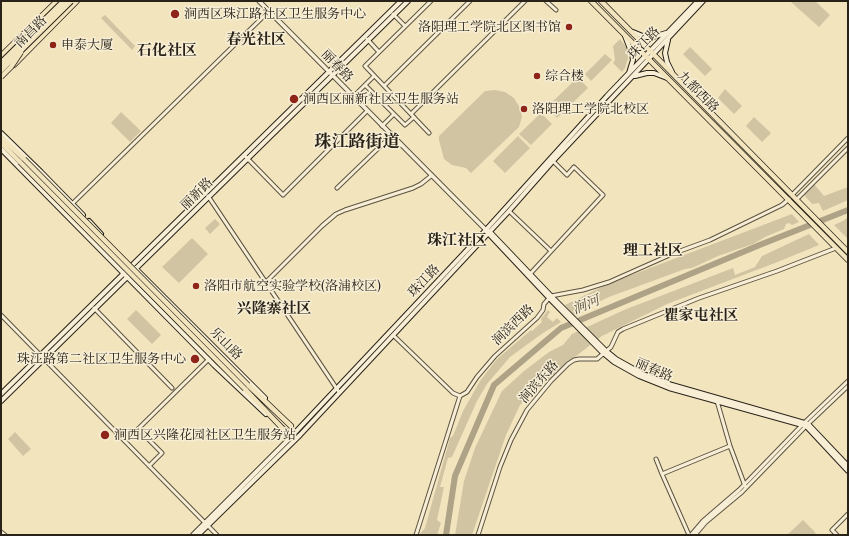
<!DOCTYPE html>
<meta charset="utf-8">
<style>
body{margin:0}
#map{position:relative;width:849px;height:536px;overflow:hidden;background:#f2e5be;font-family:"Libre Caslon Text",serif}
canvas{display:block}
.frame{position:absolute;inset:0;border:2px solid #292218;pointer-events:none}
</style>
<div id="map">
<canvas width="849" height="536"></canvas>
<div class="frame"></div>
</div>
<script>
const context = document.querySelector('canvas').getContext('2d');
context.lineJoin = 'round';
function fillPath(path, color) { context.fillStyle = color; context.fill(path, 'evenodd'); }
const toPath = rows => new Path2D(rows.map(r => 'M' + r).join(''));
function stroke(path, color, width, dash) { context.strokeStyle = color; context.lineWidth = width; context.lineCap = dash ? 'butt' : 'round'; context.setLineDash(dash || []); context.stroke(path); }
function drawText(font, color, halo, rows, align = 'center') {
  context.font = font + ' "Libre Caslon Text","Noto Serif SC",serif'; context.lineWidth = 3; context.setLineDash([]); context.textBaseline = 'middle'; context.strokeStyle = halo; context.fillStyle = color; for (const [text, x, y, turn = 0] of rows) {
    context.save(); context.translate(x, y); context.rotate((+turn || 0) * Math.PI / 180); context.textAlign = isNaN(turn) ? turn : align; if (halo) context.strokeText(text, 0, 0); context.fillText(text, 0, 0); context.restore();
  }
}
const green = toPath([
 [792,1,815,1,830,15,819,27,791,2],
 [105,15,135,46,132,50,101,18],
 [620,39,627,48,628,58,625,68,622,72,613,63,615,60,613,46],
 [690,47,712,69,705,76,683,54],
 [605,54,612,60,591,81,585,74],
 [578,77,588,88,557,118,547,107],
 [725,89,742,106,734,114,718,98],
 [495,90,505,92,514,98,520,108,522,117,519,127,471,173,466,168,452,165,444,159,439,140,439,136,485,91],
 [121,112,141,131,130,142,111,123],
 [541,113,552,124,531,145,519,134],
 [754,117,771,133,762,142,746,126],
 [518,136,530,148,505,173,493,161],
 [814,184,824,196,848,187,848,200,823,211,819,203,812,204,804,195],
 [792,214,799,222,792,225,789,223,786,224,784,229,765,237,753,244,718,256,692,268,685,269,609,297,586,308,584,309,584,307,580,309,579,315,575,317,565,305,608,284],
 [848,217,848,239,834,225,843,221],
 [215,219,220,224,210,234,205,228],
 [809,234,819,245,775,263,667,304,602,336,571,360,520,405,506,435,472,535,455,535,464,481,475,448,502,391,524,371,549,352,563,345,572,334,624,310,733,268,735,275,755,267,762,256],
 [192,238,208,254,179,283,162,267],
 [136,310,161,335,152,344,127,319],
 [548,310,550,312,547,317,553,322,557,318,561,322,543,333,510,357,487,384,477,401,452,457,448,458,440,487,444,487,437,520,441,523,437,535,419,535,425,528,450,438,453,436,463,411,480,381,497,359,531,330,532,331,542,322,541,319],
 [15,432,31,449,23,456,8,439],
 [803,520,815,532,816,535,787,535]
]);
const river = toPath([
 [446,535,455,476,494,385,561,328,762,244,848,210]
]);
const minor = toPath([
 [546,1,556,10],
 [393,14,405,26],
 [367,39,379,52],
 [365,85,405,125,414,117],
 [384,86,470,1],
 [356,94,374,76],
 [411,114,525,1],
 [382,126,394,114],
 [429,133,365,66,431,1],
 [244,155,283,195,367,111],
 [337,188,391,136],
 [792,195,848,138],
 [208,196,339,392],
 [797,199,848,148],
 [72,204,269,11],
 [509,211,551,251],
 [530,274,603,195,574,167,567,175,553,161],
 [266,282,322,226,336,214,345,210,413,188,421,184,431,176],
 [94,308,172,388],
 [1,315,217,535],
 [393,335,453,393,460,396],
 [717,401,730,446,745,486],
 [656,459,662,474,730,446],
 [149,466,162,453,138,429,209,359],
 [662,474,689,535],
 [1,532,5,535],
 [416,535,460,396,467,392,477,377,495,356,537,318,543,310,544,304,551,296,583,290,609,282,672,254,710,240,782,205,789,199],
 [478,535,500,467,511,440,527,410,551,381,568,364,574,360,579,359,597,359,611,347,618,332,623,329,699,298,777,271,836,248],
 [691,535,703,521,739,490,805,422,848,381],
 [695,535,706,522,742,492,808,424,848,386],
 [837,535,832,530,848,514]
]);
const tertiary = toPath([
 [259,1,486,230]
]);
const secondary = toPath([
 [633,32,645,37,653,37,666,33],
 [625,36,632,54,633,60,629,73],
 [668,40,665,53,667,62,672,72],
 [635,76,647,73,654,73,667,78],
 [1,133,41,172,83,215],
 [1,149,214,365,266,414],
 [89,221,101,234],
 [489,231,551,296,605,350,616,359,641,373,672,385,808,424,848,466],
 [487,232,550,299,602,352,614,362,639,376,669,388,806,426,848,471],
 [135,268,265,398],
 [1,394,401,1],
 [1,401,408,1],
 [282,428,294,437],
 [193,535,289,439,483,233,607,96,698,1],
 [198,535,300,435,509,211,553,161,703,1]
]);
const primary = toPath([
 [591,1,848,260],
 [601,1,848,252],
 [1,56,57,1],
 [14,65,77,1],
 [1,137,24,159],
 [1,143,20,162],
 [248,385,291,426],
 [245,389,284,430]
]);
const primaryBridge = toPath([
 [1,77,11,67,21,52],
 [24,159,248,385],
 [20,162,245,389]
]);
const trunkBridge = toPath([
 [1,63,64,1],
 [1,70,71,1]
]);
const markers = [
 [175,14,5,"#8f2418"],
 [569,27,4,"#8f2418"],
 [53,45,4,"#8f2418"],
 [537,76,4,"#8f2418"],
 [294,99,5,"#8f2418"],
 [524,109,4,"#8f2418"],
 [196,286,4,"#8f2418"],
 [195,359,5,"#8f2418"],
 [105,435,5,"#8f2418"]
];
const poiNames = [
 ["涧西区珠江路社区卫生服务中心",184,14],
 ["洛阳理工学院北区图书馆",561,27,"right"],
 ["申泰大厦",61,45],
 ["综合楼",545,76],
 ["涧西区丽新社区卫生服务站",303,99],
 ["洛阳理工学院北校区",532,109],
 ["洛阳市航空实验学校(洛浦校区)",204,286],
 ["珠江路第二社区卫生服务中心",186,359,"right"],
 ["涧西区兴隆花园社区卫生服务站",114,435]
];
const streetNames = [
 ["南昌路",31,32,-45],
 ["珠江路",644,43,-46],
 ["丽春路",337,66,46],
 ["九都西路",698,92,45],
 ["丽新路",197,194,-45],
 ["珠江路",424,281,-47],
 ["涧滨西路",513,325,-44],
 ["乐山路",226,344,45],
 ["丽春路",654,370,23],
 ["涧滨东路",539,382,-49]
];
const waterNames = [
 ["涧河",586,305,-22]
];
const quarterNames = [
 ["春光社区",256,40],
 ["石化社区",167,51],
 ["珠江社区",457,241],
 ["理工社区",653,251],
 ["兴隆寨社区",274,309],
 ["瞿家屯社区",701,316]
];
const districtNames = [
 ["珠江路街道",357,142]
];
fillPath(green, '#d0c4a2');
stroke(river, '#aea386', 6);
stroke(minor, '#5b5342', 5);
stroke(tertiary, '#5b5342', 5.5);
stroke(secondary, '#292218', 6);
stroke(primary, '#292218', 6);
stroke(minor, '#f7eed5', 3);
stroke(tertiary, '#f7eed5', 3.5);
stroke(secondary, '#f7eed5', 4);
stroke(primary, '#f2e5be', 4.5);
stroke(primaryBridge, '#292218', 6, []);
stroke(trunkBridge, '#292218', 7, []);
stroke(primaryBridge, '#f2e5be', 4.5);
stroke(trunkBridge, '#f2e5be', 5);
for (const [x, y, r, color] of markers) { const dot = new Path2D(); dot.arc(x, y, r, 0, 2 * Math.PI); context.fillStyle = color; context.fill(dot); stroke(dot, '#f7eed5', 1.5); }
drawText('13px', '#292218', '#f7eed5', poiNames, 'left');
drawText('13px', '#292218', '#f7eed5', streetNames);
drawText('italic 14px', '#584f3e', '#f7eed5', waterNames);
drawText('bold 15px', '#292218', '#f7eed5', quarterNames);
drawText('bold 17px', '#292218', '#f7eed5', districtNames);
</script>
